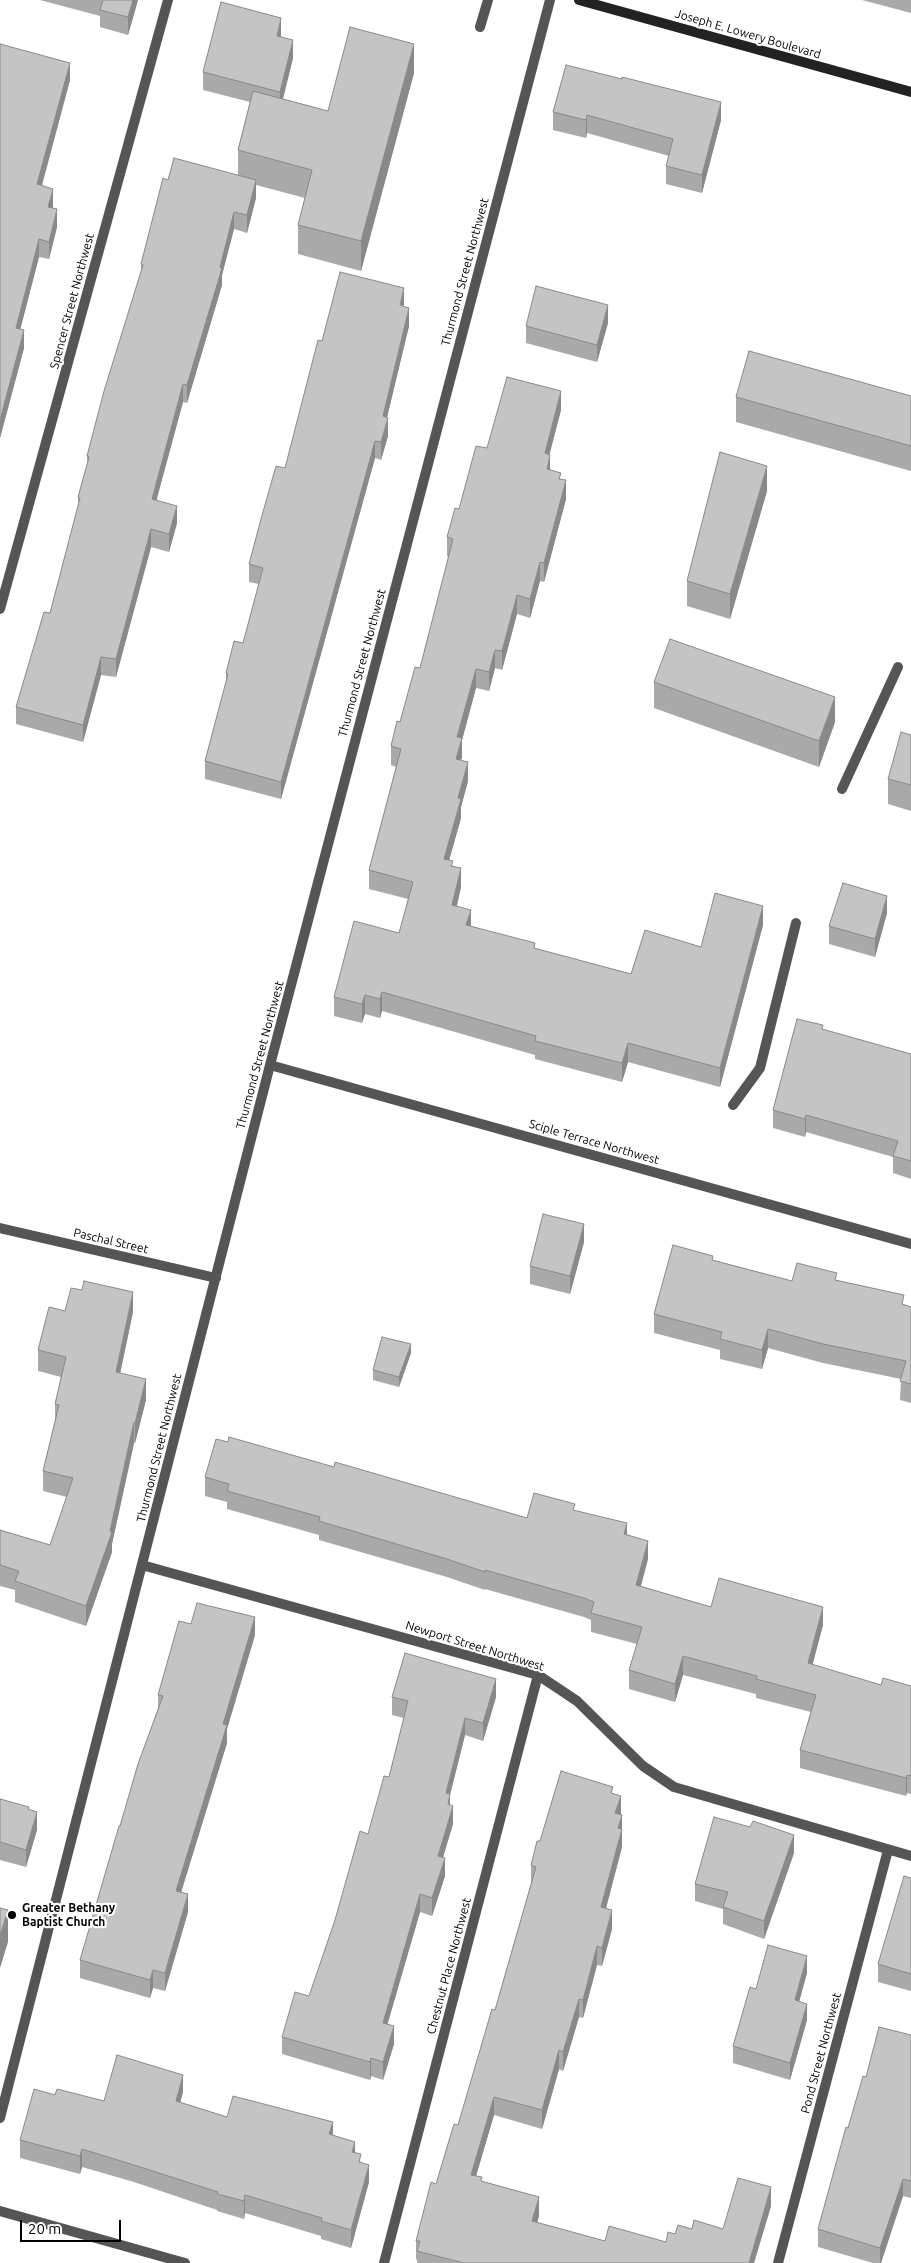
<!DOCTYPE html>
<style>
body{margin:0}
#map{position:relative;width:911px;height:2263px;overflow:hidden;background:#fff;font-family:Ubuntu,sans-serif}
canvas{display:block}
.scale{position:absolute;left:20px;top:2220px;width:101px;height:22px;box-sizing:border-box;border:2px solid #000;border-top:0;padding-left:6px;font-size:15px;line-height:18px;white-space:nowrap;color:#000;-webkit-text-stroke:4px #fff;paint-order:stroke}
</style>
<div id="map">
<canvas width="911" height="2263"></canvas>
<div class="scale">20 m</div>
</div>
<script>
const context = document.querySelector('canvas').getContext('2d');
context.lineJoin = 'round';
const toPath = rows => new Path2D(rows.map(r => 'M' + r).join(''));
function stroke(path, color, width, dash) { context.strokeStyle = color; context.lineWidth = width; context.lineCap = dash ? 'butt' : 'round'; context.setLineDash(dash || []); context.stroke(path); }
function fillPath(path, color) { context.fillStyle = color; context.fill(path, 'evenodd'); }
function drawText(font, color, halo, rows, align = 'center') {
  context.font = font + ' Ubuntu,sans-serif'; context.lineWidth = 4.5; context.setLineDash([]); context.textBaseline = 'middle'; context.strokeStyle = halo; context.fillStyle = color; for (const [text, x, y, turn = 0] of rows) {
    context.save(); context.translate(x, y); context.rotate((+turn || 0) * Math.PI / 180); context.textAlign = isNaN(turn) ? turn : align; if (halo) context.strokeText(text, 0, 0); context.fillText(text, 0, 0); context.restore();
  }
}
const lane = toPath([
 [480,27,488,0],
 [842,789,898,667],
 [733,1105,760,1068,796,923]
]);
const street = toPath([
 [0,609,168,0],
 [270,1065,911,1244],
 [0,1228,216,1278],
 [142,1565,538,1675,577,1701,643,1766,674,1787,911,1856],
 [0,2118,270,1065,550,0],
 [0,2211,185,2263],
 [384,2263,538,1675],
 [778,2263,888,1850]
]);
const secondary = toPath([
 [579,0,911,92]
]);
const wall = toPath([
 [40,0,138,0,128,35,100,27,100,16],
 [862,0,911,0,911,13],
 [281,36,281,37,293,58,283,99,328,111,414,73,361,271,298,254,298,225,305,198,256,185,256,198,247,233,234,229,222,275,222,285,187,403,183,402,156,500,177,523,169,552,151,547,116,677,101,675,83,742,16,724,16,707,50,613,78,506,78,497,87,465,87,456,141,271,141,264,168,180,238,175,238,150,250,102,203,90,203,72],
 [0,44,70,80,42,186,53,206,53,208,57,227,49,259,39,257,20,329,24,348,0,438],
 [553,112,721,120,702,193,666,184,666,166,669,156,587,133,586,138,553,130],
 [404,306,409,326,387,417,388,436,381,460,375,458,281,799,205,779,205,761,226,684,226,673,243,643,259,584,249,582,249,564,285,468,322,341],
 [608,323,597,362,526,343,526,326],
 [911,396,911,471,736,422,736,397],
 [561,410,549,454,550,470,561,479,566,499,544,582,540,581,530,618,517,614,502,670,495,668,489,691,476,688,462,740,462,757,461,760,468,781,461,807,461,818,449,861,453,866,461,887,457,906,471,926,535,949,631,974,701,947,763,925,720,1087,628,1062,622,1082,535,1059,535,1055,382,1011,380,1018,365,1014,362,1023,334,1016,334,997,399,933,408,899,369,889,369,870,396,767,391,765,391,746,420,668,449,557,447,556,447,537,459,509,487,448],
 [767,491,730,619,687,606,687,581],
 [654,682,835,722,819,767,654,708],
 [911,735,911,811,888,804,888,779],
 [887,913,875,957,829,944,829,926],
 [823,1030,911,1054,911,1179,893,1173,893,1157,806,1132,805,1137,773,1128,773,1110],
 [584,1242,570,1294,530,1284,530,1266],
 [713,1260,792,1281,837,1280,911,1307,911,1403,900,1400,901,1379,823,1363,768,1348,762,1369,720,1359,720,1350,654,1333,654,1314],
 [133,1312,120,1373,146,1400,135,1443,134,1443,112,1544,112,1552,86,1626,15,1602,15,1590,0,1586,0,1530,50,1545,67,1497,43,1491,43,1471,55,1423,55,1404,61,1377,38,1371,38,1350],
 [411,1353,399,1387,373,1380,373,1370],
 [228,1442,334,1467,527,1518,575,1510,627,1535,648,1559,641,1586,711,1607,823,1625,812,1665,881,1685,911,1686,911,1794,907,1793,906,1796,800,1768,800,1750,811,1712,756,1698,756,1694,683,1675,675,1702,629,1689,629,1670,637,1644,591,1632,591,1620,584,1617,485,1589,485,1590,447,1577,319,1540,319,1535,227,1509,227,1502,205,1496,205,1477],
 [191,1624,255,1635,227,1729,227,1743,181,1892,188,1912,165,1991,153,1988,150,1998,80,1978,80,1960,120,1826,158,1708,158,1695],
 [392,1697,496,1697,483,1741,465,1735,450,1794,450,1805,453,1824,443,1857,445,1876,432,1916,420,1912,387,2024,394,2044,383,2080,371,2076,370,2080,282,2054,282,2037,309,1996,389,1777,404,1718,392,1715],
 [613,1794,621,1815,622,1815,622,1847,606,1909,612,1929,602,1966,597,1965,583,2018,579,2017,563,2071,559,2069,542,2129,494,2115,476,2176,482,2182,539,2216,537,2223,605,2241,666,2242,675,2234,692,2229,723,2229,771,2206,754,2263,417,2263,417,2260,416,2259,416,2241,436,2184,458,2125,495,2010,531,1884,531,1865,540,1841],
 [0,1799,29,1809,37,1830,26,1867,0,1860],
 [750,1827,794,1853,764,1939,723,1924,723,1909,695,1901,695,1884],
 [911,1878,911,1991,878,1982,878,1964],
 [807,1973,799,2001,807,2020,790,2080,733,2063,733,2046,756,1989],
 [911,2035,911,2198,903,2196,881,2263,873,2263,818,2247,818,2229,848,2128,866,2077],
 [183,2092,180,2102,227,2117,333,2135,355,2153,361,2162,369,2182,351,2248,321,2239,321,2236,245,2213,244,2219,217,2211,217,2210,134,2182,82,2167,80,2174,20,2158,20,2140,55,2095,104,2101]
]);
const shadedWall = toPath([
 [133,0,138,0,128,35,128,17],
 [281,18,281,36,277,54,277,36],
 [293,40,293,58,280,110,280,92],
 [414,44,414,73,361,271,361,241],
 [70,63,70,80,37,202,37,184],
 [721,102,721,120,702,193,702,175],
 [587,115,587,133,586,138,586,120],
 [256,180,256,198,247,233,247,215],
 [53,189,53,206,48,225,48,207],
 [57,209,57,227,49,259,49,242],
 [234,212,234,229,222,275,222,285,187,403,187,385,220,267],
 [39,239,39,257,16,346,16,328],
 [404,288,404,306,400,305],
 [608,305,608,323,597,362,597,345],
 [409,308,409,326,383,434,383,416],
 [24,330,24,348,0,438,0,420],
 [183,384,183,402,152,517,152,499],
 [561,391,561,410,545,472,545,453],
 [388,418,388,436,381,460,381,442],
 [375,441,375,458,281,799,281,782],
 [550,455,550,474,547,469],
 [767,466,767,491,730,619,730,594],
 [566,480,566,499,544,582,544,563],
 [177,506,177,523,169,552,169,534],
 [151,529,151,547,116,677,116,659],
 [540,562,540,581,530,618,530,599],
 [517,595,517,614,502,670,502,651],
 [495,650,495,668,489,691,489,672],
 [101,657,101,675,83,742,83,725],
 [476,669,476,688,462,740,462,757,456,778,457,737],
 [835,697,835,722,819,767,819,741],
 [468,762,468,781,461,807,461,818,444,878,444,859,458,798],
 [461,868,461,887,452,924,452,905],
 [887,896,887,913,875,957,875,939],
 [763,906,763,925,720,1087,720,1068],
 [471,910,471,929,466,925],
 [382,992,382,1011,380,1018,380,999],
 [365,995,365,1014,362,1023,362,1004],
 [628,1043,628,1062,622,1082,622,1063],
 [806,1115,806,1132,805,1137,805,1119],
 [584,1224,584,1242,570,1294,570,1276],
 [133,1292,133,1312,116,1393,116,1372],
 [768,1329,768,1348,762,1369,762,1350],
 [411,1344,411,1353,399,1387,399,1377],
 [146,1379,146,1400,135,1443,135,1423],
 [134,1422,134,1443,112,1544,112,1552,86,1626,86,1606,110,1531],
 [627,1523,627,1542,624,1534],
 [648,1541,648,1559,636,1603,636,1585],
 [823,1607,823,1625,808,1682,808,1663],
 [255,1617,255,1635,227,1729,227,1743,176,1909,176,1891,223,1724],
 [683,1656,683,1675,675,1702,675,1684],
 [496,1679,496,1697,483,1741,483,1723],
 [465,1718,465,1735,446,1811,446,1793],
 [907,1775,907,1793,906,1796,906,1778],
 [450,1794,450,1812,448,1804],
 [621,1796,621,1815,615,1813],
 [453,1806,453,1824,438,1874,438,1856],
 [37,1812,37,1830,26,1867,26,1850],
 [622,1815,622,1847,601,1926,601,1907,618,1828],
 [794,1835,794,1853,764,1939,764,1921],
 [445,1858,445,1876,432,1916,432,1898],
 [188,1894,188,1912,165,1991,165,1973],
 [420,1894,420,1912,383,2040,383,2023],
 [8,1910,8,1942,0,1968,0,1936],
 [612,1910,612,1929,602,1966,602,1948],
 [597,1946,597,1965,583,2018,583,2000],
 [807,1956,807,1973,795,2017,795,2000],
 [153,1970,153,1988,150,1998,150,1980],
 [579,1999,579,2017,563,2071,563,2052],
 [807,2004,807,2020,790,2080,790,2063],
 [394,2026,394,2044,383,2080,383,2062],
 [559,2050,559,2069,542,2129,542,2110],
 [371,2058,371,2076,370,2080,370,2062],
 [183,2075,183,2092,176,2119,176,2101],
 [494,2097,494,2115,471,2193,471,2175],
 [333,2122,333,2140,329,2134],
 [355,2142,355,2160,352,2152],
 [82,2149,82,2167,80,2174,80,2156],
 [369,2165,369,2182,351,2248,351,2230],
 [903,2179,903,2196,881,2263,880,2263,880,2248],
 [771,2187,771,2206,754,2263,749,2263],
 [245,2195,245,2213,244,2219,244,2201],
 [539,2197,539,2216,532,2240,532,2221]
]);
const building = toPath([
 [103,0,133,0,128,17,100,10,103,0],
 [221,2,281,18,277,36,293,40,280,92,203,72,221,2],
 [350,27,414,44,361,241,298,225,312,170,238,150,253,91,328,111,350,27],
 [0,44,70,63,37,184,53,189,48,207,57,209,49,242,39,239,16,328,24,330,0,420,0,44],
 [566,65,622,79,622,77,721,102,702,175,666,166,673,139,587,115,586,120,553,112,566,65],
 [174,158,256,180,247,215,234,212,220,267,222,268,187,385,183,384,152,499,177,506,169,534,151,529,116,659,101,657,83,725,16,707,44,612,50,613,80,498,78,497,89,457,87,456,104,391,143,265,141,264,163,178,168,180,174,158],
 [340,272,404,288,400,305,409,308,383,416,388,418,381,442,375,441,281,782,205,761,228,674,226,673,234,641,243,643,263,568,249,564,261,519,276,466,285,468,318,340,322,341,340,272],
 [536,286,608,305,597,345,526,326,536,286],
 [749,351,911,396,911,446,736,397,749,351],
 [507,377,561,391,545,453,550,455,547,469,561,473,559,479,566,480,544,563,540,562,530,599,517,595,502,651,495,650,489,672,476,669,457,737,462,738,456,759,468,762,458,798,461,799,444,859,453,861,451,866,461,868,452,905,471,910,466,925,535,943,534,948,631,974,645,930,701,947,715,893,763,906,720,1068,628,1043,622,1063,535,1041,536,1036,382,992,380,999,365,995,362,1004,334,997,354,921,399,933,413,882,369,870,401,749,391,746,397,721,400,722,415,667,420,668,453,539,447,537,455,508,459,509,476,446,487,448,507,377],
 [720,452,767,466,730,594,687,581,720,452],
 [670,639,835,697,819,741,654,682,670,639],
 [901,732,911,735,911,785,888,779,901,732],
 [843,883,887,896,875,939,829,926,843,883],
 [797,1019,823,1025,822,1029,911,1054,911,1161,893,1156,898,1141,806,1115,805,1119,773,1110,797,1019],
 [543,1214,584,1224,570,1276,530,1266,543,1214],
 [673,1245,713,1256,712,1260,792,1281,797,1263,837,1273,835,1280,904,1295,902,1304,911,1307,911,1384,900,1381,906,1361,823,1344,768,1329,762,1350,720,1339,722,1332,654,1314,673,1245],
 [84,1281,133,1292,116,1372,146,1379,135,1423,134,1422,110,1531,112,1532,86,1606,15,1581,19,1571,0,1565,0,1530,50,1545,73,1478,43,1471,59,1405,55,1404,66,1357,38,1350,49,1307,65,1311,71,1288,82,1290,84,1281],
 [382,1337,411,1344,399,1377,373,1370,382,1337],
 [229,1437,334,1467,335,1462,527,1518,534,1493,575,1504,573,1510,627,1523,624,1534,648,1541,636,1585,711,1607,719,1578,823,1607,808,1663,881,1685,883,1678,911,1686,911,1776,907,1775,906,1778,800,1750,816,1695,756,1679,757,1676,683,1656,675,1684,629,1670,642,1627,591,1613,594,1602,584,1598,485,1570,485,1572,447,1559,319,1521,320,1517,227,1491,229,1484,205,1477,216,1439,228,1442,229,1437],
 [197,1603,255,1617,223,1724,227,1725,176,1891,188,1894,165,1973,153,1970,150,1980,80,1960,119,1826,120,1826,138,1764,163,1696,158,1695,179,1621,191,1624,197,1603],
 [405,1653,496,1679,483,1723,465,1718,446,1793,450,1794,448,1804,453,1806,438,1856,445,1858,432,1898,420,1894,383,2023,394,2026,383,2062,371,2058,370,2062,282,2037,295,1992,309,1996,335,1920,360,1831,368,1834,384,1776,389,1777,408,1701,392,1697,405,1653],
 [561,1771,613,1787,611,1793,621,1796,615,1813,622,1815,618,1828,622,1829,601,1907,612,1910,602,1948,597,1946,583,2000,579,1999,563,2052,559,2050,542,2110,494,2097,471,2175,482,2177,481,2181,539,2197,532,2221,605,2241,609,2226,666,2242,668,2232,675,2234,678,2225,692,2229,694,2220,723,2229,738,2178,771,2187,749,2263,464,2263,417,2251,420,2241,416,2241,431,2182,436,2184,454,2124,458,2125,492,2009,495,2010,536,1867,531,1865,537,1841,540,1841,561,1771],
 [0,1799,29,1807,28,1809,37,1812,26,1850,0,1842,0,1799],
 [714,1817,750,1827,753,1821,794,1835,764,1921,723,1907,728,1892,695,1884,714,1817],
 [904,1876,911,1878,911,1974,878,1964,904,1876],
 [0,1908,8,1910,0,1936,0,1908],
 [768,1945,807,1956,795,2000,807,2004,790,2063,733,2046,750,1987,756,1989,768,1945],
 [879,2027,911,2035,911,2181,903,2179,880,2248,818,2229,846,2127,848,2128,863,2076,866,2077,879,2027],
 [117,2055,183,2075,176,2101,227,2117,233,2096,333,2122,329,2134,355,2142,352,2152,361,2154,359,2162,369,2165,351,2230,321,2221,322,2218,245,2195,244,2201,217,2194,218,2192,134,2165,82,2149,80,2156,20,2140,34,2089,55,2095,57,2089,104,2101,117,2055]
]);
const markers = [
 [12,1915,5,"#000"]
];
const streetNames = [
 ["Joseph E. Lowery Boulevard",748,34,16],
 ["Thurmond Street Northwest",465,272,-75],
 ["Spencer Street Northwest",72,301,-75],
 ["Thurmond Street Northwest",362,663,-75],
 ["Thurmond Street Northwest",260,1055,-75],
 ["Sciple Terrace Northwest",594,1142,16],
 ["Paschal Street",111,1241,13],
 ["Thurmond Street Northwest",159,1448,-76],
 ["Newport Street Northwest",475,1646,17],
 ["Chestnut Place Northwest",449,1966,-75],
 ["Pond Street Northwest",821,2053,-75]
];
const poiNames = [
 ["Greater Bethany",22,1908],
 ["Baptist Church",22,1922]
];
stroke(lane, '#555', 10);
stroke(street, '#555', 10);
stroke(secondary, '#222', 10);
fillPath(wall, '#a9a9a9');
fillPath(shadedWall, '#898989');
fillPath(building, '#c4c4c4');
stroke(building, '#898989', 1);
for (const [x, y, r, color] of markers) { const dot = new Path2D(); dot.arc(x, y, r, 0, 2 * Math.PI); context.fillStyle = color; context.fill(dot); stroke(dot, '#fff', 2); }
drawText('12px', '#000', '#fff', streetNames);
drawText('bold 12px', '#000', '#fff', poiNames, 'left');
</script>
